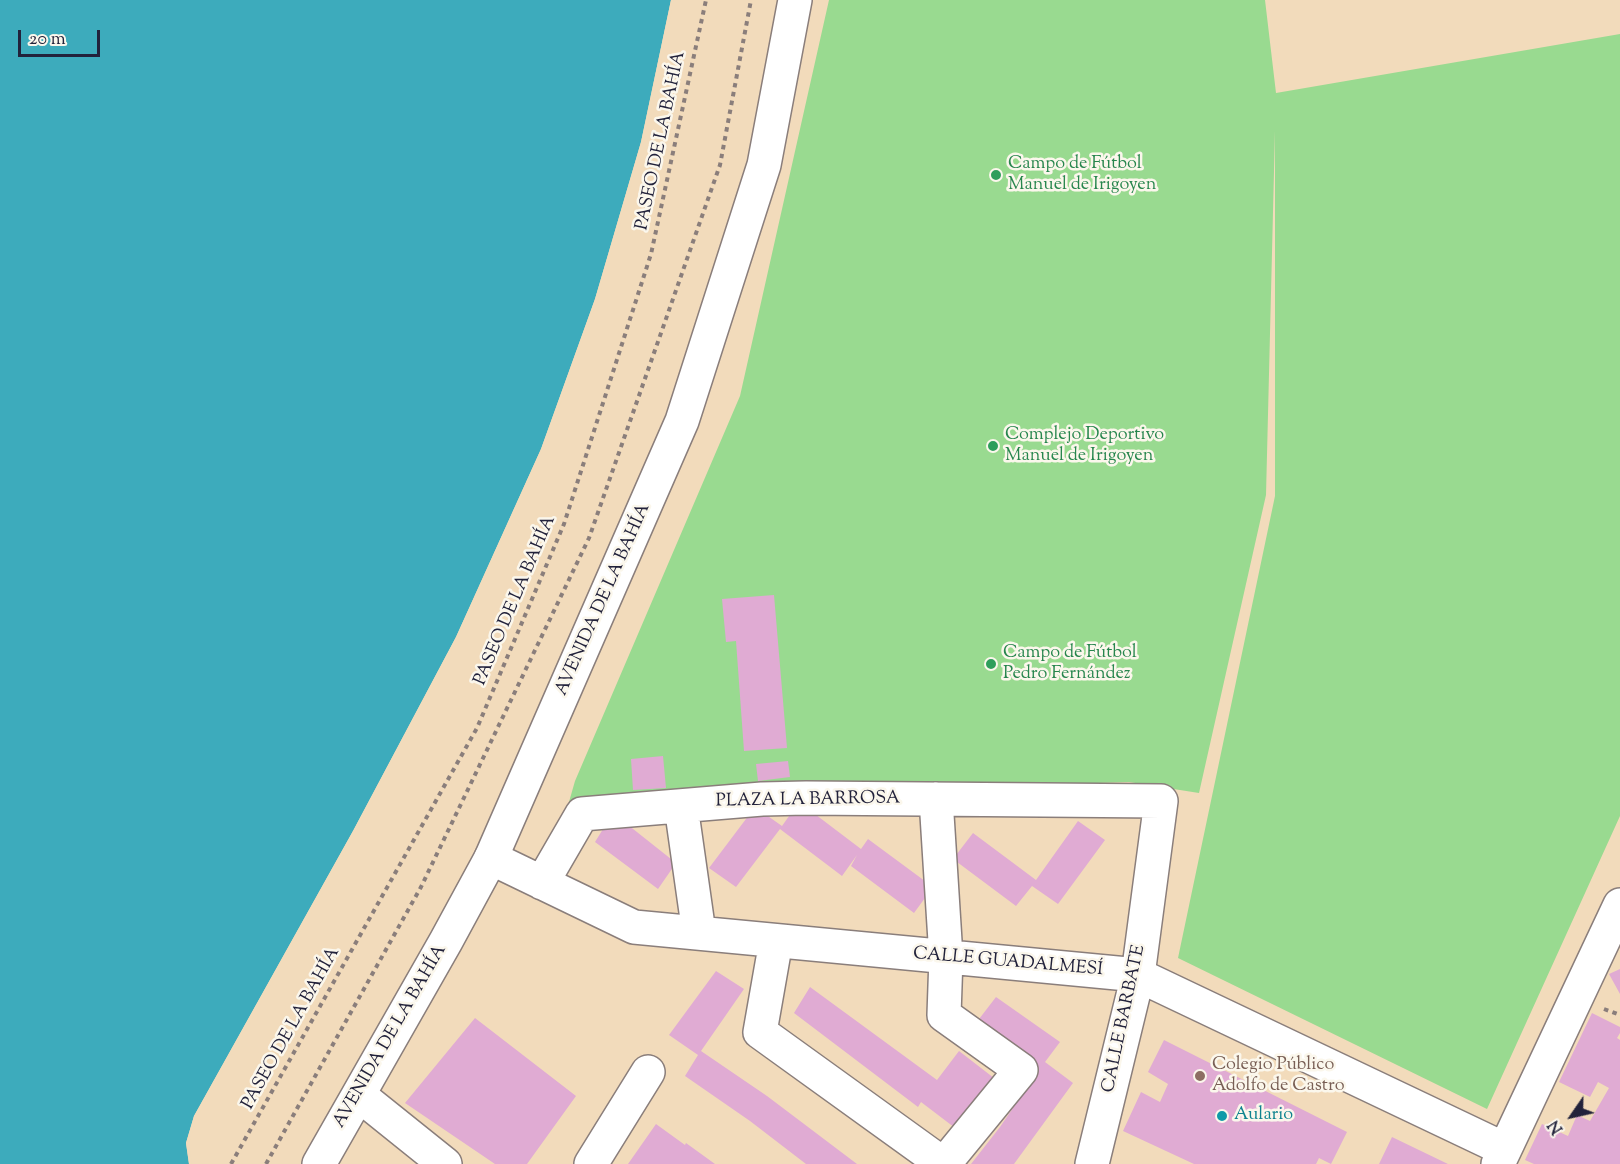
<!DOCTYPE html>
<meta charset="utf-8">
<style>
body{margin:0}
#map{position:relative;width:1620px;height:1164px;overflow:hidden;background:#f2dbbb;font-family:"Sorts Mill Goudy",serif}
canvas{display:block}
.north{position:absolute;left:1542px;top:1086px;width:60px;height:60px;-webkit-text-stroke:4px #fbf7ec;paint-order:stroke;rotate:236deg;font-size:16px;font-weight:700;line-height:24px;text-align:center;color:#22223b}
.north::after{content:'';display:block;margin:auto;width:21px;height:27px;background:#22223b;clip-path:polygon(50% 0,100% 100%,50% 72%,0 100%)}
.scale{position:absolute;left:18px;top:30px;width:82px;height:27px;box-sizing:border-box;border:3px solid #22223b;border-top:0;padding-left:8px;font-size:18px;line-height:21px;white-space:nowrap;color:#22223b;-webkit-text-stroke:4px #fbf7ec;paint-order:stroke}
</style>
<div id="map">
<canvas width="1620" height="1164"></canvas>
<div class="north">N</div>
<div class="scale">20 m</div>
</div>
<script>
const context = document.querySelector('canvas').getContext('2d');
context.lineJoin = 'round';
function fillPath(path, color) { context.fillStyle = color; context.fill(path, 'evenodd'); }
const toPath = rows => new Path2D(rows.map(r => 'M' + r).join(''));
function stroke(path, color, width, dash) { context.strokeStyle = color; context.lineWidth = width; context.lineCap = dash ? 'butt' : 'round'; context.setLineDash(dash || []); context.stroke(path); }
function drawText(font, color, halo, rows, align = 'center') {
  context.font = font + ' "Sorts Mill Goudy",serif'; context.lineWidth = 5; context.setLineDash([]); context.textBaseline = 'middle'; context.strokeStyle = halo; context.fillStyle = color; for (const [text, x, y, turn = 0] of rows) {
    context.save(); context.translate(x, y); context.rotate((+turn || 0) * Math.PI / 180); context.textAlign = isNaN(turn) ? turn : align; if (halo) context.strokeText(text, 0, 0); context.fillText(text, 0, 0); context.restore();
  }
}
const green = toPath([
 [829,0,1265,0,1276,93,1620,34,1620,816,1487,1109,1178,958,1275,496,1275,131,1266,495,1199,793,1129,782,751,794,567,809,575,781,740,396]
]);
const water = toPath([
 [0,0,671,0,641,142,595,299,541,449,456,637,353,831,194,1116,186,1143,189,1164,0,1164]
]);
const pier = toPath([
 [671,0,674,0,644,142,598,300,543,451,458,638,356,833,197,1117,189,1143,192,1164,189,1164,186,1143,194,1116,353,831,456,637,541,449,595,299,641,142]
]);
const building = toPath([
 [774,595,787,748,744,751,736,641,726,642,722,599],
 [663,756,666,788,633,790,631,759],
 [788,761,790,777,758,781,756,764],
 [799,802,861,849,868,839,933,887,914,913,851,866,857,855,842,876,780,829,736,887,709,868,755,807,782,826],
 [613,813,676,863,658,889,595,842],
 [1078,821,1105,840,1058,904,1032,886,1016,906,953,859,973,833,1036,880],
 [1620,969,1620,994,1609,974],
 [716,971,744,989,701,1051,767,1096,857,1164,806,1164,750,1121,685,1076,698,1055,669,1035],
 [810,987,937,1080,959,1051,1003,1085,963,1134,921,1102,918,1107,794,1013],
 [996,997,1060,1042,1045,1062,1073,1083,1014,1164,971,1164,1000,1127,1039,1070,976,1023],
 [1592,1013,1620,1027,1620,1033,1617,1038,1620,1040,1620,1164,1534,1164,1525,1160,1542,1124,1568,1136,1577,1115,1590,1121,1609,1088,1598,1082,1590,1097,1559,1082],
 [475,1018,576,1096,527,1164,495,1164,405,1103],
 [1164,1040,1347,1132,1331,1164,1319,1158,1316,1164,1194,1164,1123,1131,1141,1092,1160,1102,1168,1084,1148,1072],
 [656,1124,685,1145,686,1143,715,1164,628,1164],
 [1392,1137,1448,1164,1379,1164]
]);
const path = toPath([
 [1604,1009,1620,1015],
 [231,1164,477,728,564,524,651,254,706,0],
 [266,1164,421,887,589,538,720,165,751,0]
]);
const minor = toPath([
 [936,799,946,957,944,1015,1021,1070,944,1164],
 [681,806,699,933],
 [491,858,634,927,1138,975,1504,1149],
 [542,883,582,814,762,799,806,798,1161,801,1138,975,1092,1164],
 [776,941,760,1032,943,1164],
 [359,1095,445,1164],
 [591,1164,648,1072],
 [1498,1164,1620,905]
]);
const major = toPath([
 [319,1164,446,941,491,858,682,421,764,165,795,0]
]);
const markers = [
 [996,175,6,"#2e9e5b"],
 [993,446,6,"#2e9e5b"],
 [991,664,6,"#2e9e5b"],
 [1200,1076,6,"#8d6e63"],
 [1222,1116,6,"#0f9aa8"]
];
const streetNames = [
 ["PASEO DE LA BAHÍA",662,141,-78],
 ["AVENIDA DE LA BAHÍA",604,600,-66],
 ["PASEO DE LA BAHÍA",516,601,-67],
 ["PLAZA LA BARROSA",808,801,-1],
 ["CALLE GUADALMESÍ",1008,963,5],
 ["CALLE BARBATE",1125,1019,-78],
 ["PASEO DE LA BAHÍA",292,1029,-61],
 ["AVENIDA DE LA BAHÍA",391,1037,-60]
];
const leisureNames = [
 ["Campo de Fútbol",1008,165],
 ["Manuel de Irigoyen",1008,186],
 ["Complejo Deportivo",1005,436],
 ["Manuel de Irigoyen",1005,457],
 ["Campo de Fútbol",1003,654],
 ["Pedro Fernández",1003,675]
];
const educationNames = [
 ["Colegio Público",1212,1066],
 ["Adolfo de Castro",1212,1087]
];
const cultureNames = [
 ["Aulario",1234,1116]
];
fillPath(green, '#99da90');
fillPath(water, '#3dabbc');
fillPath(pier, '#f2dbbb');
fillPath(building, '#e0abd3');
stroke(minor, '#8a7e7b', 36);
stroke(major, '#8a7e7b', 36);
stroke(path, '#8a7e7b', 4, [4.5, 4.5]);
stroke(minor, '#fff', 33);
stroke(major, '#fff', 33);
for (const [x, y, r, color] of markers) { const dot = new Path2D(); dot.arc(x, y, r, 0, 2 * Math.PI); context.fillStyle = color; context.fill(dot); stroke(dot, '#fbf7ec', 2); }
drawText('18px', '#22223b', '#fbf7ec', streetNames);
drawText('18px', '#27864d', '#fbf7ec', leisureNames, 'left');
drawText('18px', '#785e54', '#fbf7ec', educationNames, 'left');
drawText('18px', '#0d838f', '#fbf7ec', cultureNames, 'left');
</script>
